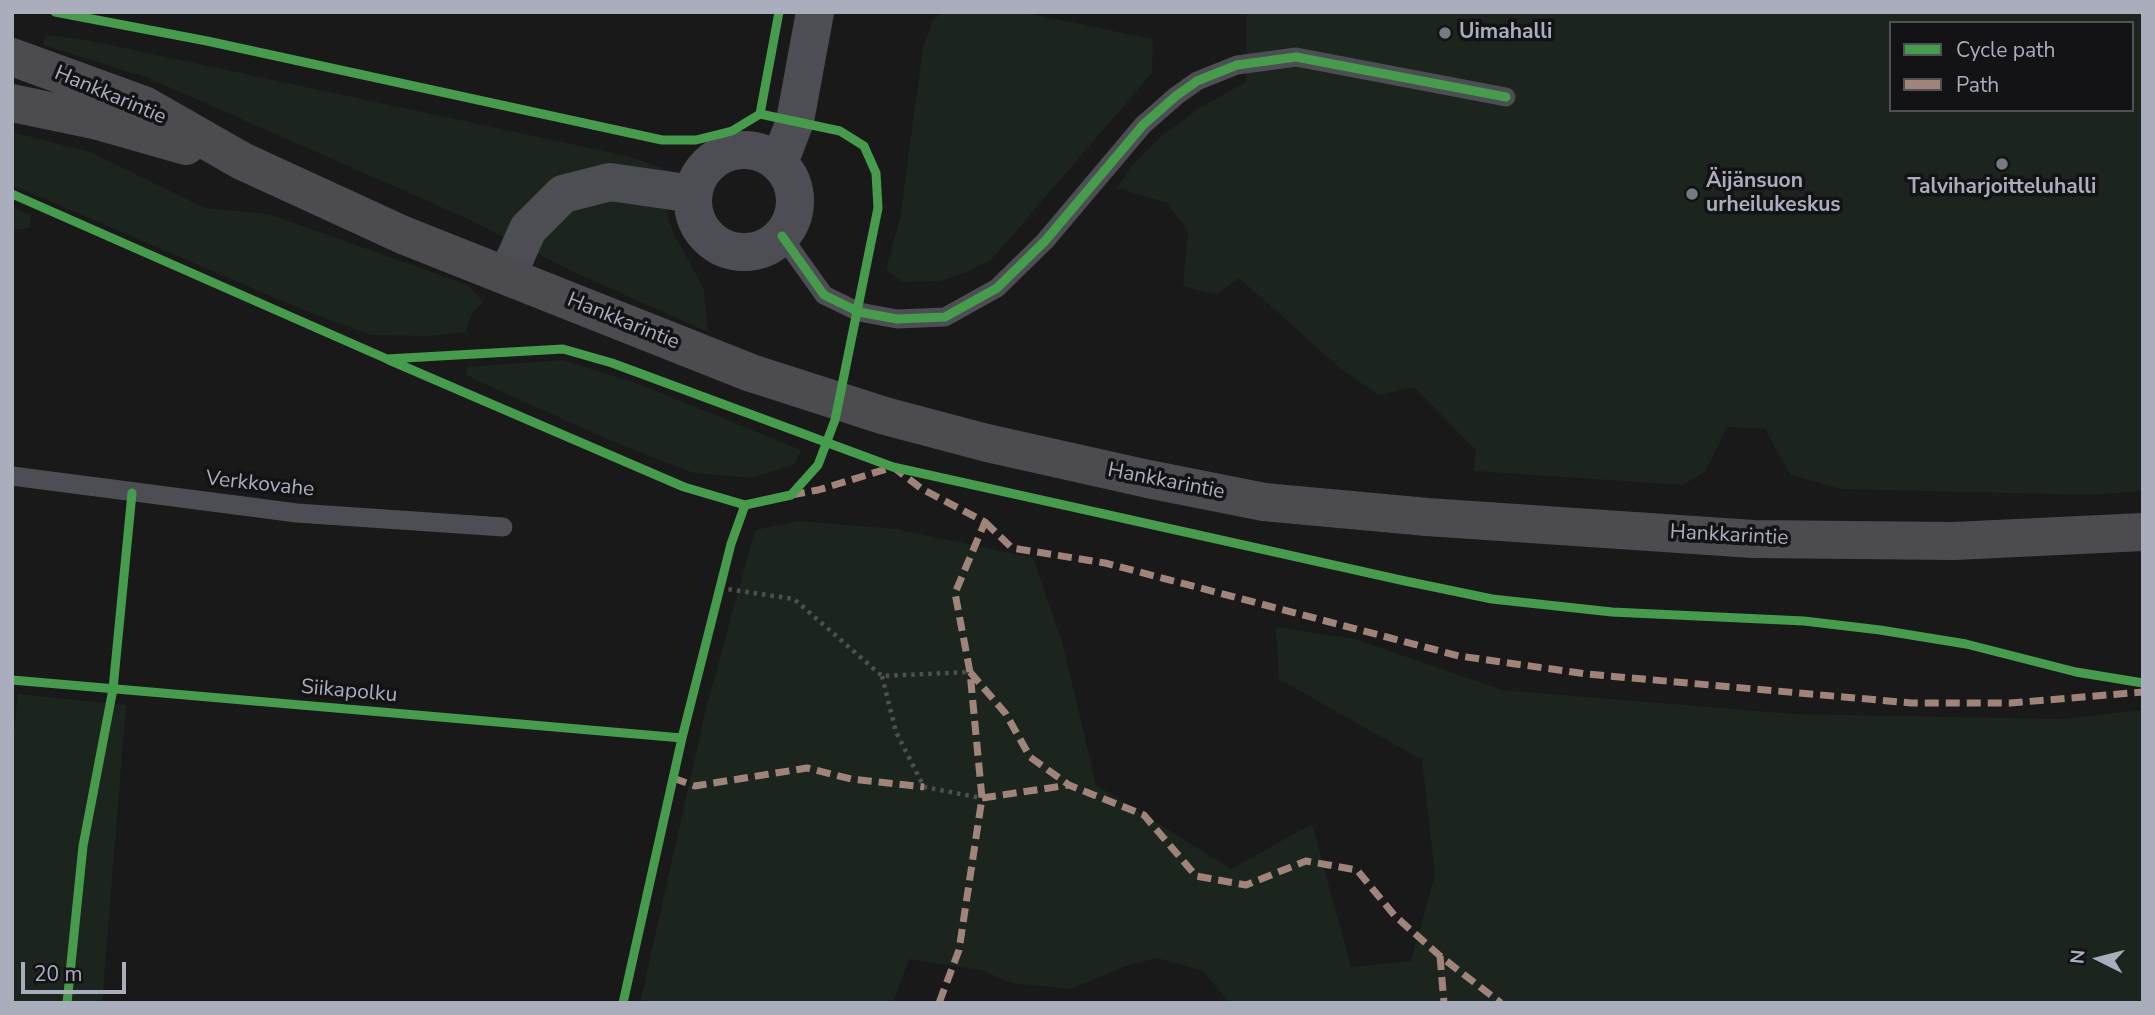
<!DOCTYPE html>
<meta charset="utf-8">
<style>
body{margin:0}
#map{position:relative;width:2155px;height:1015px;overflow:hidden;background:#19191a;font-family:"Nunito Sans",sans-serif}
canvas{display:block}
.frame{position:absolute;inset:0;border:14px solid #a9adbc;pointer-events:none}
.legend{position:absolute;left:1889px;top:21px;width:245px;height:91px;box-sizing:border-box;background:#131316;border:2px solid #4f5158;margin:0;padding:9px 12px;list-style:none;font-size:21px;color:#a9adbc}
.legend li{display:flex;align-items:center;gap:14px;height:35px}
.legend b{width:35px;border:2px solid #4f5158}
.north{position:absolute;left:2064px;top:924px;width:70px;height:70px;-webkit-text-stroke:5px #131316;paint-order:stroke;rotate:276deg;font-size:19px;font-weight:700;line-height:28px;text-align:center;color:#a9adbc}
.north::after{content:'';display:block;margin:auto;width:24px;height:32px;background:#a9adbc;clip-path:polygon(50% 0,100% 100%,50% 72%,0 100%)}
.scale{position:absolute;left:21px;top:962px;width:105px;height:32px;box-sizing:border-box;border:4px solid #a9adbc;border-top:0;padding-left:9px;font-size:21px;line-height:24px;white-space:nowrap;color:#a9adbc;-webkit-text-stroke:5px #131316;paint-order:stroke}
</style>
<div id="map">
<canvas width="2155" height="1015"></canvas>
<div class="frame"></div>
<ul class="legend">
<li><b style="height:9px;background:#469c4c"></b>Cycle path</li>
<li><b style="height:9px;background:#a18479"></b>Path</li>
</ul>
<div class="north">N</div>
<div class="scale">20 m</div>
</div>
<script>
const context = document.querySelector('canvas').getContext('2d');
context.lineJoin = 'round';
function fillPath(path, color) { context.fillStyle = color; context.fill(path, 'evenodd'); }
const toPath = rows => new Path2D(rows.map(r => 'M' + r).join(''));
function stroke(path, color, width, dash) { context.strokeStyle = color; context.lineWidth = width; context.lineCap = dash ? 'butt' : 'round'; context.setLineDash(dash || []); context.stroke(path); }
function drawText(font, color, halo, rows, align = 'center') {
  context.font = font + ' "Nunito Sans",sans-serif'; context.lineWidth = 7; context.setLineDash([]); context.textBaseline = 'middle'; context.strokeStyle = halo; context.fillStyle = color; for (const [text, x, y, turn = 0] of rows) {
    context.save(); context.translate(x, y); context.rotate((+turn || 0) * Math.PI / 180); context.textAlign = isNaN(turn) ? turn : align; if (halo) context.strokeText(text, 0, 0); context.fillText(text, 0, 0); context.restore();
  }
}
const green = toPath([
 [944,12,1020,12,1153,39,1152,73,992,259,964,273,939,281,902,282,886,269,900,218,923,48,933,20],
 [1247,12,2143,12,2143,491,2090,495,1840,489,1790,474,1765,429,1727,427,1706,471,1683,485,1474,471,1476,450,1414,387,1378,395,1340,368,1239,278,1217,295,1183,286,1188,232,1167,203,1117,188,1131,167,1163,135,1201,107,1246,82],
 [1891,23,2132,23,2132,110,1891,110],
 [46,35,87,40,627,156,685,176,662,196,673,232,704,289,708,332,576,273,466,218,146,77,43,45],
 [12,132,90,152,205,208,269,214,468,285,483,302,472,313,466,332,427,336,371,335,296,307,12,185],
 [12,207,30,215,30,228,12,230],
 [562,360,636,383,801,450,795,464,752,478,694,473,621,445,480,382,467,375,466,367],
 [800,521,896,529,1033,558,1063,645,1096,785,1231,869,1312,824,1351,967,1411,961,1435,875,1422,760,1279,679,1276,627,1355,639,1502,690,1794,714,2061,719,2143,710,2143,1003,1229,1003,1203,971,1157,958,1126,966,1070,989,1012,983,981,970,909,959,893,1003,640,1003,705,713,755,530],
 [18,694,126,705,102,1003,12,1003,12,756]
]);
const path = toPath([
 [720,588,794,599,882,676,970,672],
 [882,676,896,732,924,787,982,798]
]);
const service = toPath([
 [782,236,824,295,859,312,897,319,945,317,997,288,1045,241,1143,125,1176,96,1197,81,1237,65,1296,57,1506,97],
 [12,476,297,513,503,527]
]);
const minor = toPath([
 '693 201a51 51 0 1 1 102 0a51 51 0 1 1-102 0Z',
 [779,163,795,121,815,12],
 [507,276,528,229,563,194,610,182,693,194]
]);
const secondary = toPath([
 [12,57,144,105,242,161,403,235,751,373,885,416,987,443,1148,479,1264,502,1427,517,1753,539,1954,541,2143,532],
 [12,103,98,121,186,146]
]);
const quiet = toPath([
 [791,495,818,490,893,467,922,489,985,522,955,593,970,672,982,798,959,950,939,1003],
 [985,522,1012,548,1105,563,1459,656,1587,674,1911,703,2010,703,2143,692],
 [970,672,1006,714,1030,757,1069,785,1144,815,1196,876,1246,885,1306,861,1357,870,1395,916,1440,956,1501,1003],
 [673,778,695,786,807,768,851,779,924,787],
 [982,798,1069,785],
 [1440,956,1444,1003]
]);
const cycleway = toPath([
 [55,12,207,41,662,140,696,140,732,131,760,114,779,12],
 [12,194,387,359,563,349,612,363,893,467,1405,581,1492,599,1612,612,1804,621,1880,630,1966,644,2076,672,2143,683],
 [782,236,824,295,859,312,897,319,945,317,997,288,1045,241,1143,125,1176,96,1197,81,1237,65,1296,57,1506,97],
 [389,360,684,487,745,505],
 [12,680,682,738],
 [67,1003,83,846,113,689,132,493],
 [623,1003,682,738,731,544,745,505,791,495,818,465,835,420,878,208,876,173,864,146,840,131,760,114]
]);
const markers = [
 [1445,33,7,"#777983"],
 [2002,164,7,"#777983"],
 [1692,194,7,"#777983"]
];
const poiNames = [
 ["Uimahalli",1459,33],
 ["Äijänsuon",1706,182],
 ["urheilukeskus",1706,206],
 ["Talviharjoitteluhalli",2002,188,"center"]
];
const streetNames = [
 ["Hankkarintie",110,96,23],
 ["Hankkarintie",623,322,22],
 ["Hankkarintie",1166,482,11],
 ["Verkkovahe",260,485,6],
 ["Hankkarintie",1729,536,3],
 ["Siikapolku",349,692,5]
];
fillPath(green, '#1c241e');
stroke(path, '#4f4f54', 4.5, [3.5, 5]);
stroke(service, '#4d4e53', 19);
stroke(minor, '#4d4e53', 38);
stroke(secondary, '#4c4c50', 38);
stroke(quiet, '#a18479', 7, [14, 7]);
stroke(cycleway, '#469c4c', 9);
for (const [x, y, r, color] of markers) { const dot = new Path2D(); dot.arc(x, y, r, 0, 2 * Math.PI); context.fillStyle = color; context.fill(dot); stroke(dot, '#131316', 2.5); }
drawText('bold 21px', '#a9adbc', '#131316', poiNames, 'left');
drawText('21px', '#a9adbc', '#131316', streetNames);
</script>
